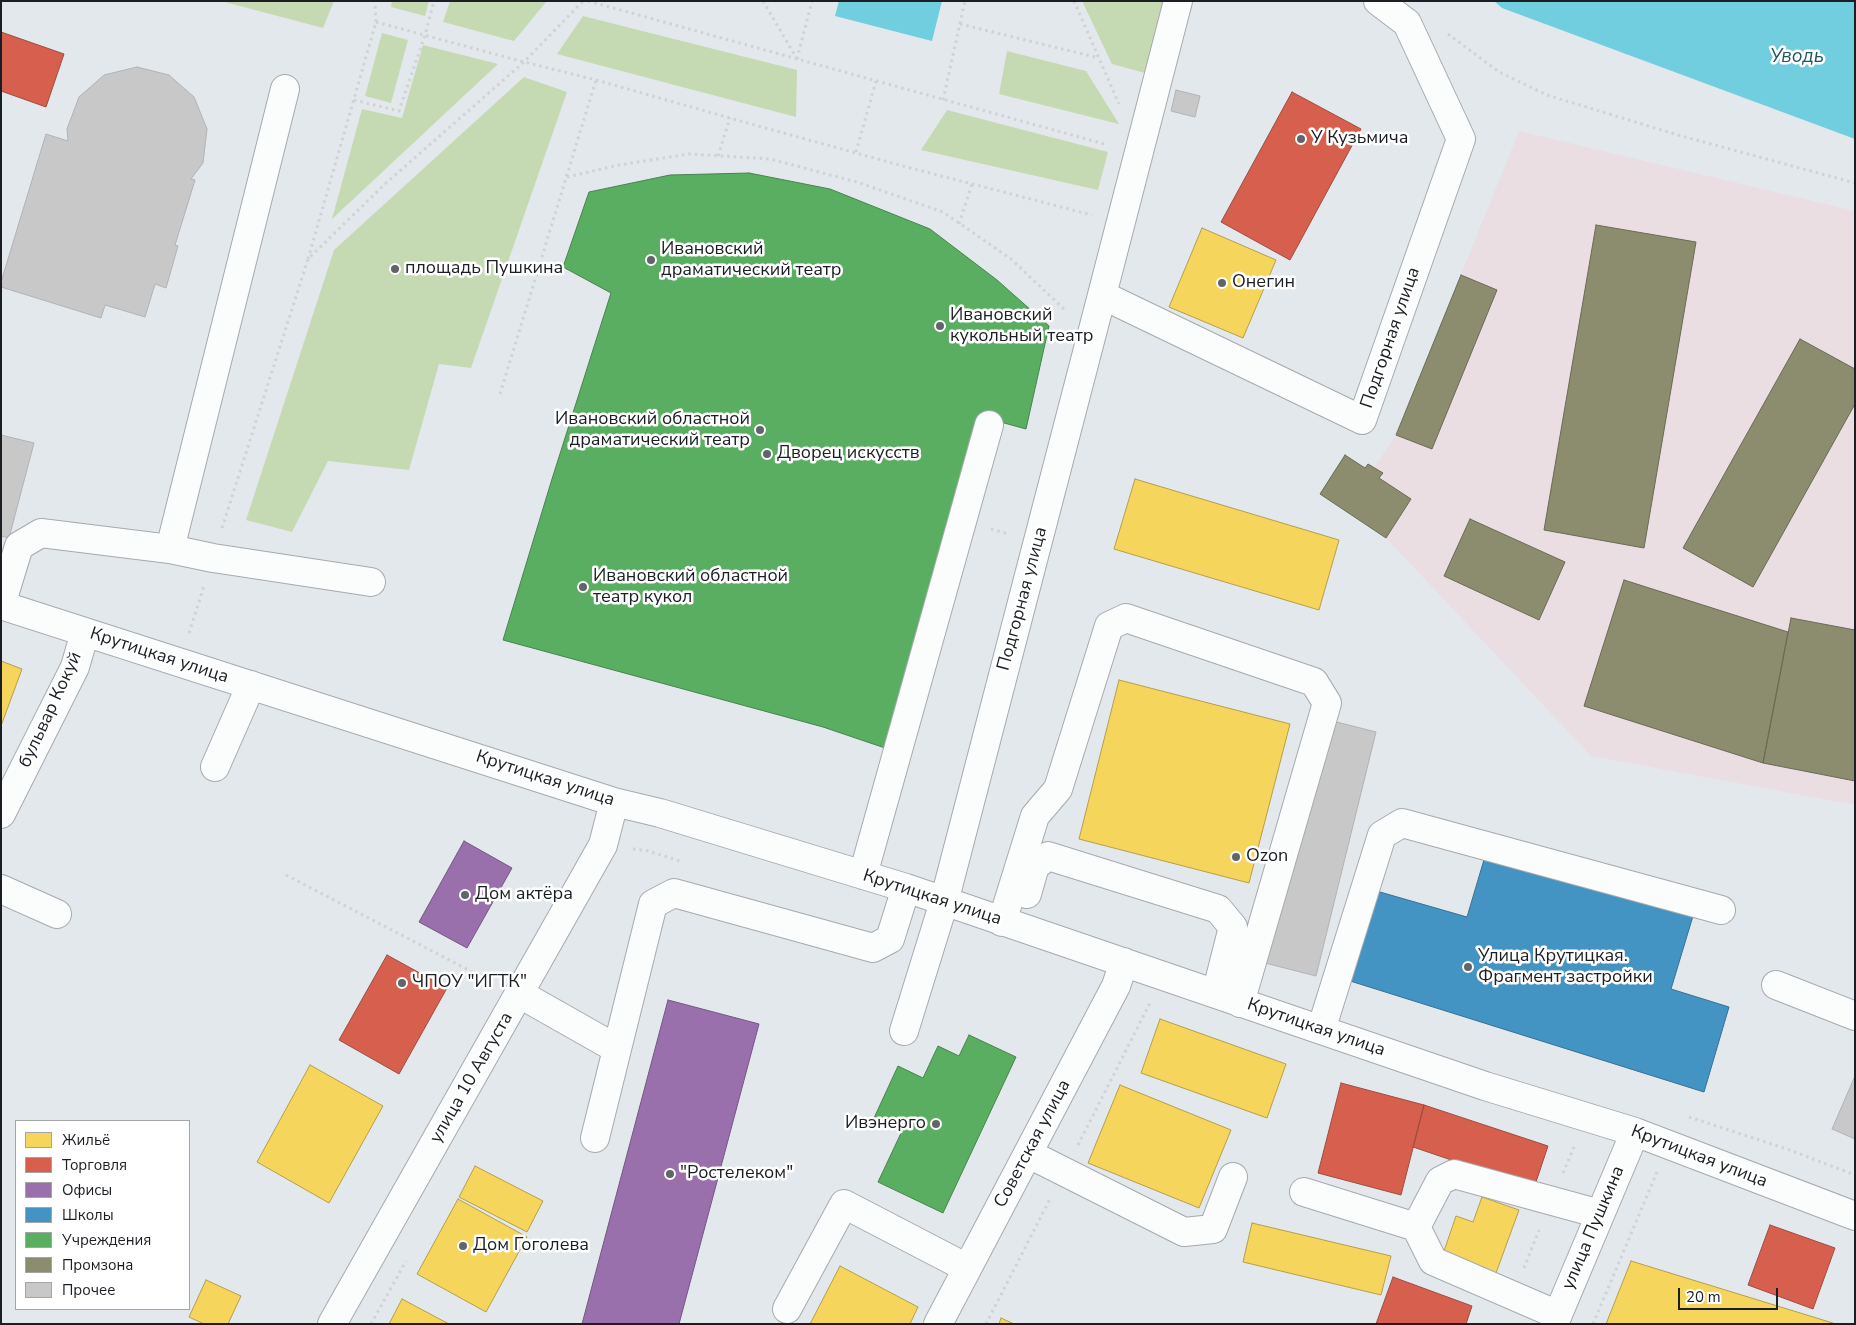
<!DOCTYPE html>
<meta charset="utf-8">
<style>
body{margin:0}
#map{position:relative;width:1856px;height:1325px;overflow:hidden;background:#e3e8ed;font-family:"Nunito Sans",sans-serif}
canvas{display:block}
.frame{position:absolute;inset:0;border:2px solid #1b1e22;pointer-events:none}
.legend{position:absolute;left:15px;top:1120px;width:175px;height:190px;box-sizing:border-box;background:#fff;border:1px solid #a4a5a7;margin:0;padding:6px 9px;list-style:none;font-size:15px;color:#1b1e22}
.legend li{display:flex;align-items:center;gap:10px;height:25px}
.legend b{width:25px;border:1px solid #a4a5a7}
.scale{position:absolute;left:1678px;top:1288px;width:100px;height:22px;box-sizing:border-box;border:2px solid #1b1e22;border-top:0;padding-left:6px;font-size:15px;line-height:18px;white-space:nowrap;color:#1b1e22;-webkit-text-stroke:4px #fff;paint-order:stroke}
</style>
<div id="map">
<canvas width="1856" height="1325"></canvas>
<div class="frame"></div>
<ul class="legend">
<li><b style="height:14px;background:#f6d55c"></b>Жильё</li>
<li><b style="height:14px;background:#d6604d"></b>Торговля</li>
<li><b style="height:14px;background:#9970ab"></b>Офисы</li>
<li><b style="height:14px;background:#4393c3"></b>Школы</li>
<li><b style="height:14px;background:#5aae61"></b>Учреждения</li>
<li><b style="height:14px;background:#8c8c6e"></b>Промзона</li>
<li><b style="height:14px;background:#c8c8c9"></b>Прочее</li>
</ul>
<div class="scale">20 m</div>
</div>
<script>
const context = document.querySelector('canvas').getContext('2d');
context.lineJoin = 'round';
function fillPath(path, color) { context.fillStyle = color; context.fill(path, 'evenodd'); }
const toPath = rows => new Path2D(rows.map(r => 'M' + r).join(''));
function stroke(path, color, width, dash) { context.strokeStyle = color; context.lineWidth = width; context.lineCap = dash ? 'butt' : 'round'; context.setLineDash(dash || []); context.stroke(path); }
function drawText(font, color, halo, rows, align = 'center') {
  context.font = font + ' "Nunito Sans",sans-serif'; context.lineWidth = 5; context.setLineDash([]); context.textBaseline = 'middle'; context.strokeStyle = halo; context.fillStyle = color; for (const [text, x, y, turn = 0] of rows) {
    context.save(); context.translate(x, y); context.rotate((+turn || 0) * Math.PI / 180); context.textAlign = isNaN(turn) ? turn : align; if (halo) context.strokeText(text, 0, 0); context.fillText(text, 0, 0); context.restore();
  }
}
const industrial = toPath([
 [1519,131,1855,211,1855,805,1591,756,1386,538,1320,494,1345,455,1365,468,1368,464,1374,468,1396,435]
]);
const green = toPath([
 [221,1,334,1,323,28],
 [392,1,429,1,425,16,391,7],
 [450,1,542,1,546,2,514,41,443,22],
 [1082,1,1169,1,1149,74,1112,64],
 [583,16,797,70,796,117,557,54],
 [382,33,408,40,391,103,365,96],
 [423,45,498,64,332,219,362,109,402,118],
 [1007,51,1086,71,1119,124,999,94],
 [524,77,567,92,471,368,439,364,409,470,328,461,292,532,246,520,334,250],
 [947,110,1108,152,1098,190,921,150]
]);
const water = toPath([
 [839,1,942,1,932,41,835,16],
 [1494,1,1855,1,1855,139,1502,8]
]);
const homes = toPath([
 [1202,228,1276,260,1243,338,1169,307,1202,228],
 [1135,479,1339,540,1319,610,1114,549,1135,479],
 [1,661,22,669,1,726,1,661],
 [1119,680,1290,724,1249,883,1079,839,1119,680],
 [1160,1019,1286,1064,1267,1118,1141,1073,1160,1019],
 [310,1065,383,1106,329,1203,257,1162,310,1065],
 [1120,1085,1231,1130,1199,1208,1088,1163,1120,1085],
 [475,1166,543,1201,527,1232,459,1197,475,1166],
 [1482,1197,1519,1210,1496,1273,1443,1254,1456,1216,1473,1222,1482,1197],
 [458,1199,527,1237,486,1312,417,1274,458,1199],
 [1252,1223,1391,1256,1381,1295,1243,1262,1252,1223],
 [1631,1261,1836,1324,1606,1324,1631,1261],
 [840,1266,918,1307,910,1324,810,1324,840,1266],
 [206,1280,241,1296,228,1324,204,1324,189,1317,206,1280],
 [402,1299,449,1324,389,1324,402,1299],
 [1001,1318,1014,1324,999,1324,1001,1318]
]);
const shops = toPath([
 [1,32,64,54,46,107,1,91,1,32],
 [1292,92,1361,129,1290,260,1221,222,1292,92],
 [387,955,447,988,399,1074,339,1040,387,955],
 [1341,1083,1424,1105,1401,1195,1318,1173,1341,1083],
 [1424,1105,1548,1146,1534,1188,1413,1147,1424,1105],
 [1770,1225,1835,1248,1813,1309,1748,1285,1770,1225],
 [1393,1277,1472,1306,1466,1324,1376,1324,1393,1277]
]);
const offices = toPath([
 [464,841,512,868,467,948,419,922,464,841],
 [668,1000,759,1024,679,1324,582,1324,668,1000]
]);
const schools = toPath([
 [1486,853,1693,916,1671,989,1729,1007,1704,1092,1347,980,1373,890,1467,917,1486,853]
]);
const public = toPath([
 [749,173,830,189,930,229,997,280,1049,326,1026,429,986,418,885,748,823,727,503,640,552,479,611,293,563,267,589,192,670,175,749,173],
 [969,1035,1016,1057,943,1213,878,1182,902,1131,874,1118,898,1066,923,1078,938,1046,959,1056,969,1035]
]);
const industry = toPath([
 [1596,225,1696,242,1644,548,1544,530,1596,225],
 [1461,275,1497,290,1432,449,1396,435,1461,275],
 [1800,339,1855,369,1855,404,1753,587,1683,548,1800,339],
 [1345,455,1365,468,1368,464,1383,473,1379,478,1411,499,1386,538,1320,494,1345,455],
 [1470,519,1565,562,1539,620,1444,576,1470,519],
 [1624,580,1788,632,1763,763,1584,706,1624,580],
 [1791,618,1855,630,1855,781,1763,763,1791,618]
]);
const building = toPath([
 [137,67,169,75,194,97,207,129,203,163,191,179,195,180,175,245,178,246,166,288,155,284,145,317,105,305,101,318,1,287,1,282,46,134,68,141,67,129,79,97,104,75,137,67],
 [1176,90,1200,96,1195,117,1171,111,1176,90],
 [1,435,34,443,9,538,1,536,1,435],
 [1325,719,1376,732,1316,976,1265,963,1325,719],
 [1855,1076,1855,1139,1832,1129,1855,1076]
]);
const path = toPath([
 [588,1,1108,145],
 [763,1,797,59],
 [1074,1,1119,104],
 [376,22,524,62,596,80,751,124,903,166,1092,215],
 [960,24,1099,58],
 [1448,34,1499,72,1547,95,1678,135,1855,183],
 [797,59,812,1],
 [354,100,399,111,425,35,434,1],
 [943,100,965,1],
 [856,152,876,81],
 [718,156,730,118],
 [567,177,619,165,689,154,770,159,857,182,943,212,1011,259,1065,310],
 [959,224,972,184],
 [308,259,376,22,375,1],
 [500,394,596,80],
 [222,528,308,259,385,184,524,62,583,1],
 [991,529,1009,534],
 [189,633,204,586],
 [633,849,648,851,680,861],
 [286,875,486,979],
 [1689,1117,1787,1149,1855,1175],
 [1078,1145,1150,1003],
 [1563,1173,1574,1147],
 [1524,1268,1539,1230],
 [371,1324,406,1261],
 [986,1324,1050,1199],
 [1593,1324,1657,1172]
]);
const minor = toPath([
 [1178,1,1102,295,1362,420,1461,139,1407,23,1378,1],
 [170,549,285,89],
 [1,605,614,802,660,813,906,888,1485,1086,1635,1132,1855,1216],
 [1,605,19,546,41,533,170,549,213,558,371,582],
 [215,767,251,685],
 [1,814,75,667,85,632],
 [863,875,989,425],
 [1,889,57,914],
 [1027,894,1035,866,1048,856,1218,909,1233,927,1216,994],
 [1002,922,1035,816,1058,789,1109,626,1126,618,1314,682,1327,703,1240,1003],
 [1776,985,1855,1016],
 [520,994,617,1049],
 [1321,1030,1382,835,1402,823,1721,910],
 [904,1031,944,902,1102,295],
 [595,1138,653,904,674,893,873,948,890,939,906,888],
 [1029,1154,1184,1232,1213,1229,1233,1177],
 [1304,1192,1416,1227,1440,1181,1454,1174,1600,1214],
 [1416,1227,1433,1261,1558,1315],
 [787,1309,844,1204,967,1268],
 [332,1324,603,845,614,802],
 [938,1324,1116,986,1124,962],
 [1554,1324,1635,1132]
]);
const markers = [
 [1301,139,5,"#616569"],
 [651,260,5,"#616569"],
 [395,269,5,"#616569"],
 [1222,283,5,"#616569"],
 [940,326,5,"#616569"],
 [760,430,5,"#616569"],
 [767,454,5,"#616569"],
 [583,587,5,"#616569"],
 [1236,857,5,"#616569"],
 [465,895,5,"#616569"],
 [1468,967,5,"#616569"],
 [402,983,5,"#616569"],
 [936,1124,5,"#616569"],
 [670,1174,5,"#616569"],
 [463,1246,5,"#616569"]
];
const poiNames = [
 ["У Кузьмича",1311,139],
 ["Ивановский",661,250],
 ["драматический театр",661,271],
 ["площадь Пушкина",405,269],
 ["Онегин",1232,283],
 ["Ивановский",950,316],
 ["кукольный театр",950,337],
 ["Ивановский областной",750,420,"right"],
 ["драматический театр",750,441,"right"],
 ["Дворец искусств",777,454],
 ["Ивановский областной",593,577],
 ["театр кукол",593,598],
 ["Ozon",1246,857],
 ["Дом актёра",475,895],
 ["Улица Крутицкая.",1478,957],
 ["Фрагмент застройки",1478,978],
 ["ЧПОУ \"ИГТК\"",412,983],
 ["Ивэнерго",926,1124,"right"],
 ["\"Ростелеком\"",680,1174],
 ["Дом Гоголева",473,1246]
];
const streetNames = [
 ["Подгорная улица",1391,338,-71],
 ["Подгорная улица",1023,599,-75],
 ["Крутицкая улица",159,656,18],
 ["бульвар Кокуй",51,710,-65],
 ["Крутицкая улица",545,779,18],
 ["Крутицкая улица",932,898,18],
 ["Крутицкая улица",1316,1028,19],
 ["улица 10 Августа",472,1078,-60],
 ["Советская улица",1033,1144,-62],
 ["Крутицкая улица",1699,1157,21],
 ["улица Пушкина",1594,1228,-67]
];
const waterNames = [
 ["Уводь",1797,57]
];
fillPath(industrial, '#eadee2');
fillPath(green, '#c5dab2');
fillPath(water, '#70cede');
fillPath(homes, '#f6d55c');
stroke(homes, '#b49e4b', 1);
fillPath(shops, '#d6604d');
stroke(shops, '#9e4c40', 1);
fillPath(offices, '#9970ab');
stroke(offices, '#735782', 1);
fillPath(schools, '#4393c3');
stroke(schools, '#377093', 1);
fillPath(public, '#5aae61');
stroke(public, '#47834e', 1);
fillPath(industry, '#8c8c6e');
stroke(industry, '#6a6b57', 1);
fillPath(building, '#c8c8c9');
stroke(building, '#b2b2b3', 1);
stroke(minor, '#a6aaae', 30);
stroke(path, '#d0d2d4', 3, [2.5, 4]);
stroke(minor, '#fbfcfc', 28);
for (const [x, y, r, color] of markers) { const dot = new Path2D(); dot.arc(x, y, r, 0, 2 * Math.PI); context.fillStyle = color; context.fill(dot); stroke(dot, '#fff', 2); }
drawText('18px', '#1b1e22', '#fff', poiNames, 'left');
drawText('18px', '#1b1e22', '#fff', streetNames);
drawText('italic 19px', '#215760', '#fff', waterNames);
</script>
